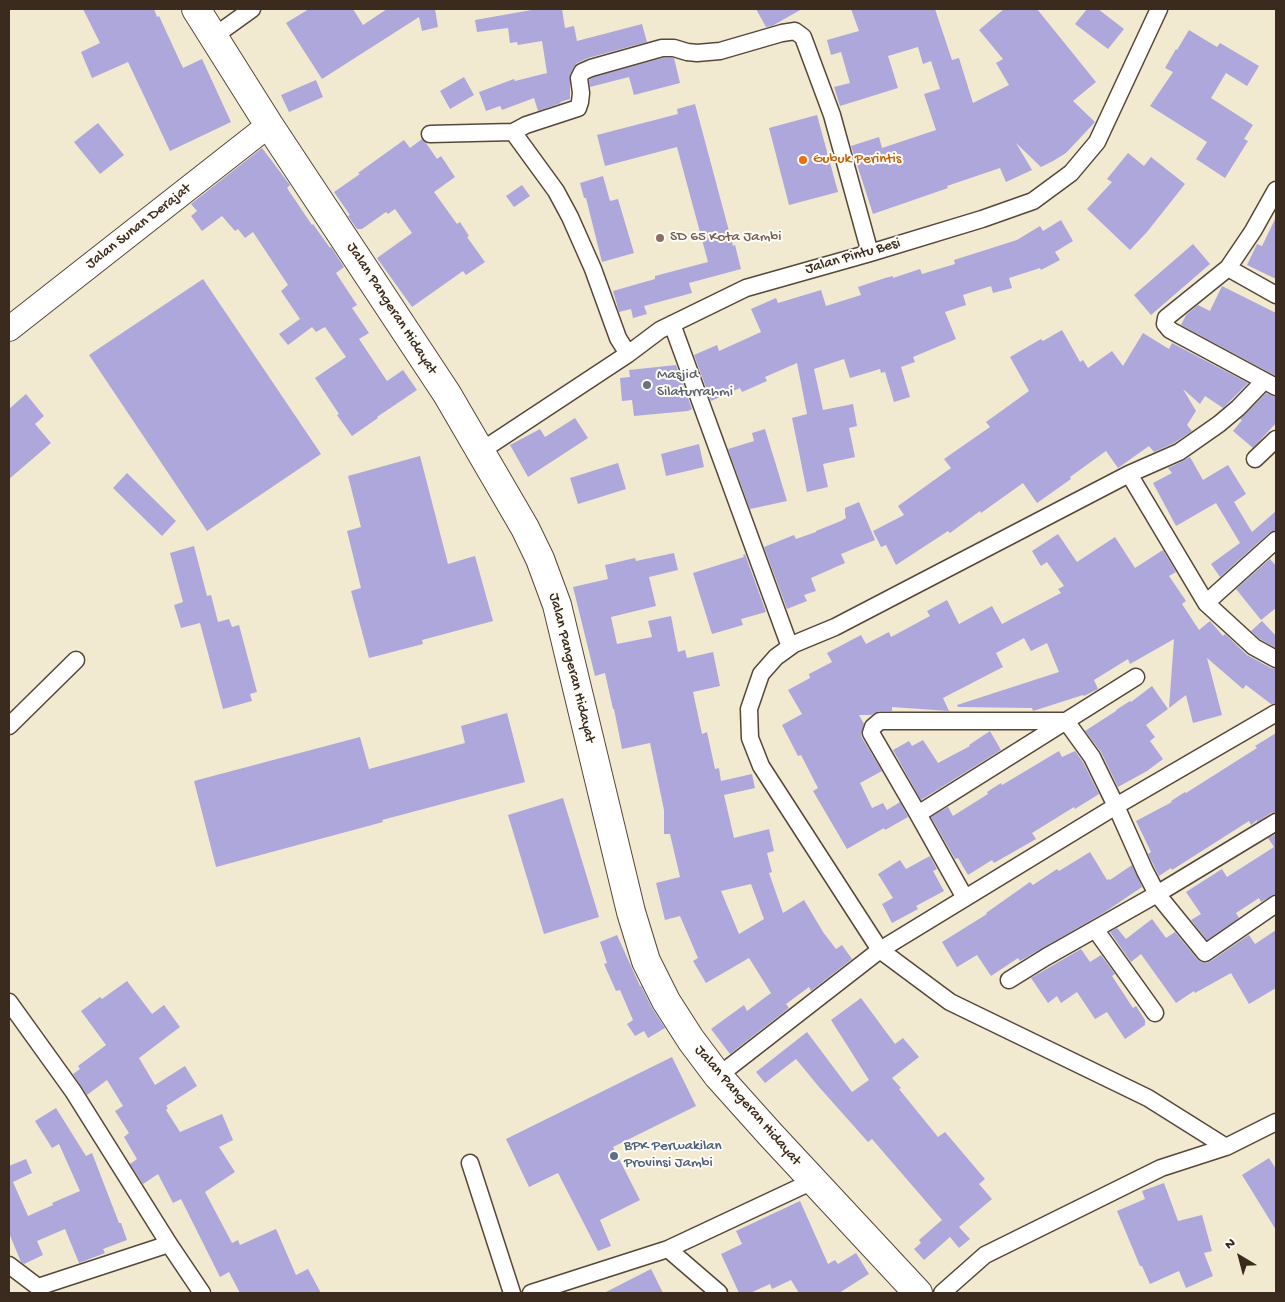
<!DOCTYPE html>
<style>
body{margin:0}
#map{position:relative;width:1285px;height:1302px;overflow:hidden;background:#f2e9d1;font-family:"Gochi Hand",sans-serif}
canvas{display:block}
.frame{position:absolute;inset:0;border:10px solid #3b2a1e;pointer-events:none}
.north{position:absolute;left:1215px;top:1232px;width:50px;height:50px;-webkit-text-stroke:4px #fdfcf7;paint-order:stroke;rotate:323deg;font-size:14px;font-weight:700;line-height:20px;text-align:center;color:#3b2a1e}
.north::after{content:'';display:block;margin:auto;width:18px;height:22px;background:#3b2a1e;clip-path:polygon(50% 0,100% 100%,50% 72%,0 100%)}
</style>
<div id="map">
<canvas width="1285" height="1302"></canvas>
<div class="frame"></div>
<div class="north">N</div>
</div>
<script>
const context = document.querySelector('canvas').getContext('2d');
context.lineJoin = 'round';
function fillPath(path, color) { context.fillStyle = color; context.fill(path, 'evenodd'); }
const toPath = rows => new Path2D(rows.map(r => 'M' + r).join(''));
function stroke(path, color, width, dash) { context.strokeStyle = color; context.lineWidth = width; context.lineCap = dash ? 'butt' : 'round'; context.setLineDash(dash || []); context.stroke(path); }
function drawText(font, color, halo, rows, align = 'center') {
  context.font = font + ' "Gochi Hand",sans-serif'; context.lineWidth = 4; context.setLineDash([]); context.textBaseline = 'middle'; context.strokeStyle = halo; context.fillStyle = color; for (const [text, x, y, turn = 0] of rows) {
    context.save(); context.translate(x, y); context.rotate((+turn || 0) * Math.PI / 180); context.textAlign = isNaN(turn) ? turn : align; if (halo) context.strokeText(text, 0, 0); context.fillText(text, 0, 0); context.restore();
  }
}
const building = toPath([
 [83,9,154,9,157,17,159,16,183,68,202,59,231,122,170,151,128,62,92,78,81,52,100,43],
 [309,9,353,9,363,25,387,9,435,9,438,27,422,31,419,17,322,79,286,23],
 [537,9,562,9,565,28,574,26,577,41,642,24,647,42,588,58,577,63,573,68,570,74,570,99,560,102,561,103,538,111,534,98,502,110,500,106,486,111,479,92,514,79,515,81,547,73,542,41,518,45,517,42,510,43,508,28,477,32,475,20],
 [756,9,802,9,772,26,766,27],
 [851,9,935,9,952,60,959,58,973,103,1009,85,996,63,1003,59,979,30,1004,9,1037,9,1096,82,1073,101,1095,122,1066,153,1053,161,1041,167,1016,143,1032,170,1006,182,1000,168,947,186,948,188,873,214,851,146,879,137,882,148,936,130,924,94,940,89,931,61,923,64,918,47,888,56,898,88,840,106,834,87,850,83,841,52,831,55,827,40,859,31],
 [1087,9,1098,9,1124,29,1108,49,1075,24],
 [1189,30,1217,47,1220,43,1259,66,1247,86,1226,73,1211,98,1253,125,1244,139,1248,141,1225,178,1196,159,1207,142,1150,106,1173,72,1165,68,1176,49,1177,50],
 [663,58,674,58,680,83,634,95,629,77,590,87,589,80,594,77],
 [464,77,474,95,450,109,440,91],
 [316,80,323,97,289,112,281,95],
 [695,104,733,246,735,245,741,269,689,283,692,293,644,306,647,314,633,318,631,309,619,312,613,291,655,279,655,276,708,262,677,147,605,166,597,135,678,114,677,109],
 [817,115,838,192,789,205,769,128],
 [98,123,124,155,100,174,74,142],
 [422,139,426,143,437,159,441,156,455,177,434,192,457,224,460,222,469,236,467,237,485,262,466,275,463,271,412,307,377,258,412,233,395,209,388,214,386,212,362,229,357,229,348,216,350,215,334,192,360,174,358,173,404,140,410,148],
 [262,148,290,185,287,188,312,225,313,224,330,248,331,247,344,267,336,273,357,305,352,308,369,333,359,339,387,381,403,370,417,390,377,417,378,418,352,436,337,415,339,414,315,378,346,357,325,327,316,332,312,327,288,345,279,334,300,319,281,291,288,285,253,232,245,238,238,229,235,231,222,216,202,231,191,216,197,211,191,204],
 [1128,153,1144,166,1151,157,1185,184,1147,232,1130,250,1087,209,1112,182,1107,179],
 [603,176,610,201,618,199,634,253,602,262,586,198,584,198,580,183],
 [522,185,530,196,514,207,506,196],
 [1276,217,1276,279,1247,265,1257,244,1262,246],
 [1061,220,1073,241,1055,252,1060,260,1041,270,1040,268,1009,278,1012,288,993,293,991,286,963,295,966,305,945,312,956,339,913,357,915,362,901,367,910,397,894,402,885,372,881,373,880,369,850,378,844,359,814,369,823,410,853,404,857,426,849,428,855,457,823,464,828,487,807,492,792,418,807,414,797,363,765,377,767,381,742,392,740,388,711,401,694,355,717,345,719,351,761,332,751,309,776,298,778,303,821,290,826,306,861,295,858,287,885,278,893,276,893,278,920,269,922,274,955,264,954,260,1017,240,1040,226,1043,231],
 [1193,244,1210,264,1151,315,1134,295],
 [203,279,321,454,207,531,89,355],
 [1222,286,1276,313,1276,376,1181,325,1186,315,1198,305,1210,311],
 [1062,330,1080,362,1083,360,1088,368,1112,351,1123,366,1143,333,1169,349,1172,343,1248,383,1223,408,1205,396,1200,404,1183,389,1196,411,1187,425,1192,431,1174,443,1154,452,1149,446,1118,468,1106,451,1070,477,1071,479,1037,503,1023,483,981,513,980,511,950,533,948,531,896,565,886,545,881,547,873,531,904,515,898,506,951,468,944,459,990,427,986,422,1029,391,1010,357,1041,339,1043,341],
 [676,365,692,409,688,411,634,416,632,400,622,401,620,378,630,377,629,370],
 [1266,393,1276,397,1276,423,1253,448,1233,431,1242,420,1240,419],
 [26,394,44,416,35,424,51,443,9,479,9,409],
 [575,418,588,438,528,477,510,445,540,429,545,437],
 [765,429,787,501,750,509,728,449,754,441,752,433],
 [699,444,704,467,666,476,661,454],
 [420,456,448,564,475,556,493,621,422,640,423,644,369,658,351,591,361,588,347,531,361,527,348,476],
 [1190,457,1203,480,1228,465,1246,494,1234,502,1252,532,1276,511,1276,530,1269,533,1220,577,1211,564,1240,543,1216,503,1176,526,1153,483,1172,473,1168,468,1183,461],
 [618,463,626,489,578,504,570,478],
 [127,473,176,521,162,536,113,488],
 [859,502,875,540,841,554,845,563,811,578,816,591,804,595,807,601,787,609,764,547,794,535,796,539,816,532,816,531,841,521,846,518,845,514,845,508],
 [1058,534,1077,562,1115,537,1135,568,1163,550,1176,572,1169,576,1186,601,1182,604,1199,630,1210,621,1223,636,1225,634,1247,655,1271,668,1276,669,1276,703,1271,704,1246,685,1243,689,1207,658,1222,715,1193,723,1186,695,1169,708,1174,639,1130,664,1128,659,1094,680,1098,689,1084,696,1083,695,1033,711,1032,708,958,707,957,705,1059,672,1047,643,1031,651,1024,638,996,653,1003,667,943,698,949,711,892,707,892,711,879,711,871,715,859,715,864,724,861,734,862,738,882,771,860,783,872,808,883,803,887,810,900,802,908,817,885,830,884,828,847,849,813,791,818,788,801,755,798,756,782,725,802,714,788,690,810,678,809,674,832,662,827,653,861,635,866,644,889,632,891,637,930,616,927,611,947,600,959,624,992,606,1002,624,1061,593,1058,589,1064,586,1047,562,1041,566,1032,551],
 [194,546,207,596,211,595,218,622,229,619,232,627,239,625,257,692,250,694,252,701,223,709,200,623,181,628,174,605,183,602,170,553],
 [674,553,678,570,649,577,656,606,611,617,617,644,652,637,648,621,671,616,678,652,685,650,687,658,713,652,720,686,693,692,702,734,707,732,715,769,719,768,721,781,752,774,755,788,724,795,734,838,769,829,774,851,767,853,772,872,769,873,783,913,804,900,823,932,836,949,842,945,852,959,811,991,809,987,786,1004,789,1008,730,1054,711,1029,744,1005,747,1011,771,993,749,958,706,983,693,961,698,958,680,916,665,920,656,883,680,877,670,834,664,834,664,810,650,743,622,749,614,709,613,709,605,673,595,676,573,587,608,579,605,565,635,558,636,561],
 [751,884,764,919,739,934,721,891],
 [745,554,766,612,741,619,743,625,712,634,693,573,744,557,743,555],
 [1270,559,1276,566,1276,608,1261,620,1236,589],
 [1262,621,1276,636,1276,648,1260,639,1251,631],
 [1152,686,1168,709,1146,725,1155,737,1150,741,1163,759,1147,771,1118,787,1101,752,1085,731,1116,711,1116,710,1130,701,1131,702],
 [507,713,525,782,382,820,383,822,216,867,194,781,360,737,369,769,465,743,461,726],
 [990,731,1001,750,921,800,893,750,909,741,912,746,923,740,938,763,970,746,969,745],
 [1276,733,1276,812,1271,813,1257,822,1257,820,1251,825,1249,821,1172,870,1171,868,1159,876,1148,854,1151,852,1136,821,1172,802,1171,801,1185,792,1186,793,1257,748,1255,746],
 [1059,751,1062,757,1075,751,1083,762,1099,794,1075,809,1074,807,1032,833,1036,839,994,863,992,860,968,875,958,858,955,859,931,817,948,807,953,816,988,794,987,792,1001,783,1002,785],
 [563,798,599,917,544,934,508,815],
 [1276,834,1276,894,1271,896,1261,902,1259,898,1236,913,1239,918,1207,940,1191,920,1201,914,1186,892,1222,869,1227,877,1274,847,1268,838],
 [1090,852,1107,880,1109,879,1110,880,1132,865,1142,887,1105,912,1020,961,1018,958,991,976,977,955,957,967,942,942,987,914,986,913,1030,882,1033,885,1057,869,1059,871],
 [930,856,937,869,933,871,944,891,916,906,918,909,892,923,882,904,893,898,878,874,900,860,906,869],
 [1152,919,1166,938,1175,932,1197,959,1201,962,1206,963,1211,961,1249,935,1255,944,1276,930,1276,988,1249,1004,1231,973,1195,993,1194,991,1176,1003,1141,954,1131,962,1110,932,1117,928,1126,939],
 [617,935,640,986,641,986,652,1008,665,1028,648,1038,644,1031,635,1036,627,1024,633,1020,620,990,616,991,604,964,607,963,600,942],
 [1081,949,1090,962,1101,955,1115,974,1112,976,1133,1008,1136,1006,1145,1020,1145,1025,1125,1039,1107,1012,1095,1019,1077,992,1061,1003,1057,996,1048,1003,1031,978],
 [127,981,152,1014,164,1005,180,1027,139,1058,155,1085,185,1066,197,1086,166,1106,168,1108,166,1110,180,1132,222,1114,233,1140,219,1147,235,1172,205,1192,232,1243,238,1240,240,1245,276,1229,296,1275,308,1269,321,1293,240,1293,229,1272,220,1277,181,1199,173,1203,158,1174,143,1184,130,1164,137,1159,124,1137,129,1133,115,1111,123,1106,107,1080,87,1095,73,1074,80,1069,78,1066,106,1045,81,1011,100,997,102,999],
 [861,998,895,1044,903,1038,919,1057,892,1078,901,1088,899,1089,938,1137,945,1132,985,1179,979,1184,992,1199,959,1227,970,1239,959,1248,950,1237,924,1260,914,1249,921,1243,919,1240,942,1220,872,1139,868,1142,819,1087,796,1059,765,1083,756,1072,807,1032,852,1092,869,1080,831,1020],
 [672,1057,696,1106,613,1147,640,1200,600,1220,611,1246,598,1251,558,1173,529,1187,506,1139],
 [56,1108,86,1156,92,1153,119,1223,121,1223,127,1240,103,1249,105,1253,79,1263,65,1229,37,1241,43,1255,24,1264,21,1262,9,1233,9,1166,26,1159,32,1173,13,1182,28,1216,53,1205,52,1203,80,1191,59,1144,52,1148,35,1121],
 [1269,1158,1276,1169,1276,1230,1242,1175],
 [1164,1183,1178,1221,1202,1215,1212,1251,1204,1253,1213,1276,1186,1288,1179,1271,1150,1284,1142,1266,1140,1266,1117,1211,1145,1199,1142,1191],
 [800,1201,828,1264,835,1260,838,1264,856,1253,869,1274,839,1293,799,1293,791,1280,772,1289,770,1284,750,1293,739,1293,721,1254,742,1244,736,1231],
 [651,1269,663,1293,604,1293]
]);
const street = toPath([
 [213,37,252,9],
 [513,132,556,191,570,217,593,269,618,338,628,354],
 [430,134,513,132,526,125,578,108,580,102,581,93,579,78,582,72,591,68,662,48,674,48,687,52,697,53,720,51,782,33,795,31,803,37,832,115,870,253],
 [1276,190,1253,231,1228,268,1166,318,1165,324,1170,330,1276,387],
 [1228,268,1276,295],
 [672,324,790,647],
 [481,451,628,354,660,330,746,288,870,253,982,219,1033,201,1071,173,1097,142,1159,9],
 [1255,459,1276,439],
 [1129,474,1206,603,1254,647,1276,659],
 [1206,603,1276,540],
 [1066,721,1092,757,1116,806,1145,871,1157,894,1205,953,1276,904],
 [9,726,76,660],
 [918,814,1136,677],
 [965,898,918,814,871,733,873,727,880,721,1066,721],
 [1095,929,1155,1013],
 [1009,980,1046,957,1157,894,1276,822],
 [9,1002,73,1091,169,1244,202,1293],
 [718,1076,880,950,1116,806,1276,713],
 [1226,1147,1148,1098,950,1002,880,950,761,766,750,738,749,709,761,674,776,657,794,644,835,627,1129,474,1179,452,1219,424,1238,408,1264,381],
 [470,1163,512,1293],
 [668,1249,719,1293],
 [9,1265,38,1287,169,1244],
 [531,1293,668,1249,813,1181],
 [942,1293,985,1255,1161,1168,1226,1147,1276,1122]
]);
const secondary = toPath([
 [9,329,269,125]
]);
const highway = toPath([
 [196,9,269,125,447,394,525,528,540,559,557,605,631,912,646,961,666,1001,691,1040,718,1076,770,1134,918,1293]
]);
const markers = [
 [803,160,5,"#e8710a"],
 [660,238,5,"#8d6e63"],
 [647,385,5,"#6b7280"],
 [614,1156,5,"#5c6f8a"]
];
const foodNames = [
 ["Gubuk Perintis",813,160]
];
const streetNames = [
 ["Jalan Sunan Derajat",139,227,-38],
 ["Jalan Pintu Besi",853,257,-16],
 ["Jalan Pangeran Hidayat",391,309,57],
 ["Jalan Pangeran Hidayat",571,668,76],
 ["Jalan Pangeran Hidayat",747,1106,49]
];
const educationNames = [
 ["SD 65 Kota Jambi",670,238]
];
const worshipNames = [
 ["Masjid",657,376],
 ["Silaturrahmi",657,393]
];
const serviceNames = [
 ["BPK Perwakilan",624,1147],
 ["Provinsi Jambi",624,1164]
];
fillPath(building, '#aea7db');
stroke(street, '#564739', 19);
stroke(secondary, '#564739', 26);
stroke(highway, '#564739', 30);
stroke(street, '#fff', 16);
stroke(secondary, '#fff', 24);
stroke(highway, '#fff', 28);
for (const [x, y, r, color] of markers) { const dot = new Path2D(); dot.arc(x, y, r, 0, 2 * Math.PI); context.fillStyle = color; context.fill(dot); stroke(dot, '#fdfcf7', 2); }
drawText('15px', '#c56008', '#fdfcf7', foodNames, 'left');
drawText('15px', '#3b2a1e', '#fdfcf7', streetNames);
drawText('15px', '#785e54', '#fdfcf7', educationNames, 'left');
drawText('15px', '#5b616d', '#fdfcf7', worshipNames, 'left');
drawText('15px', '#4e5e75', '#fdfcf7', serviceNames, 'left');
</script>
